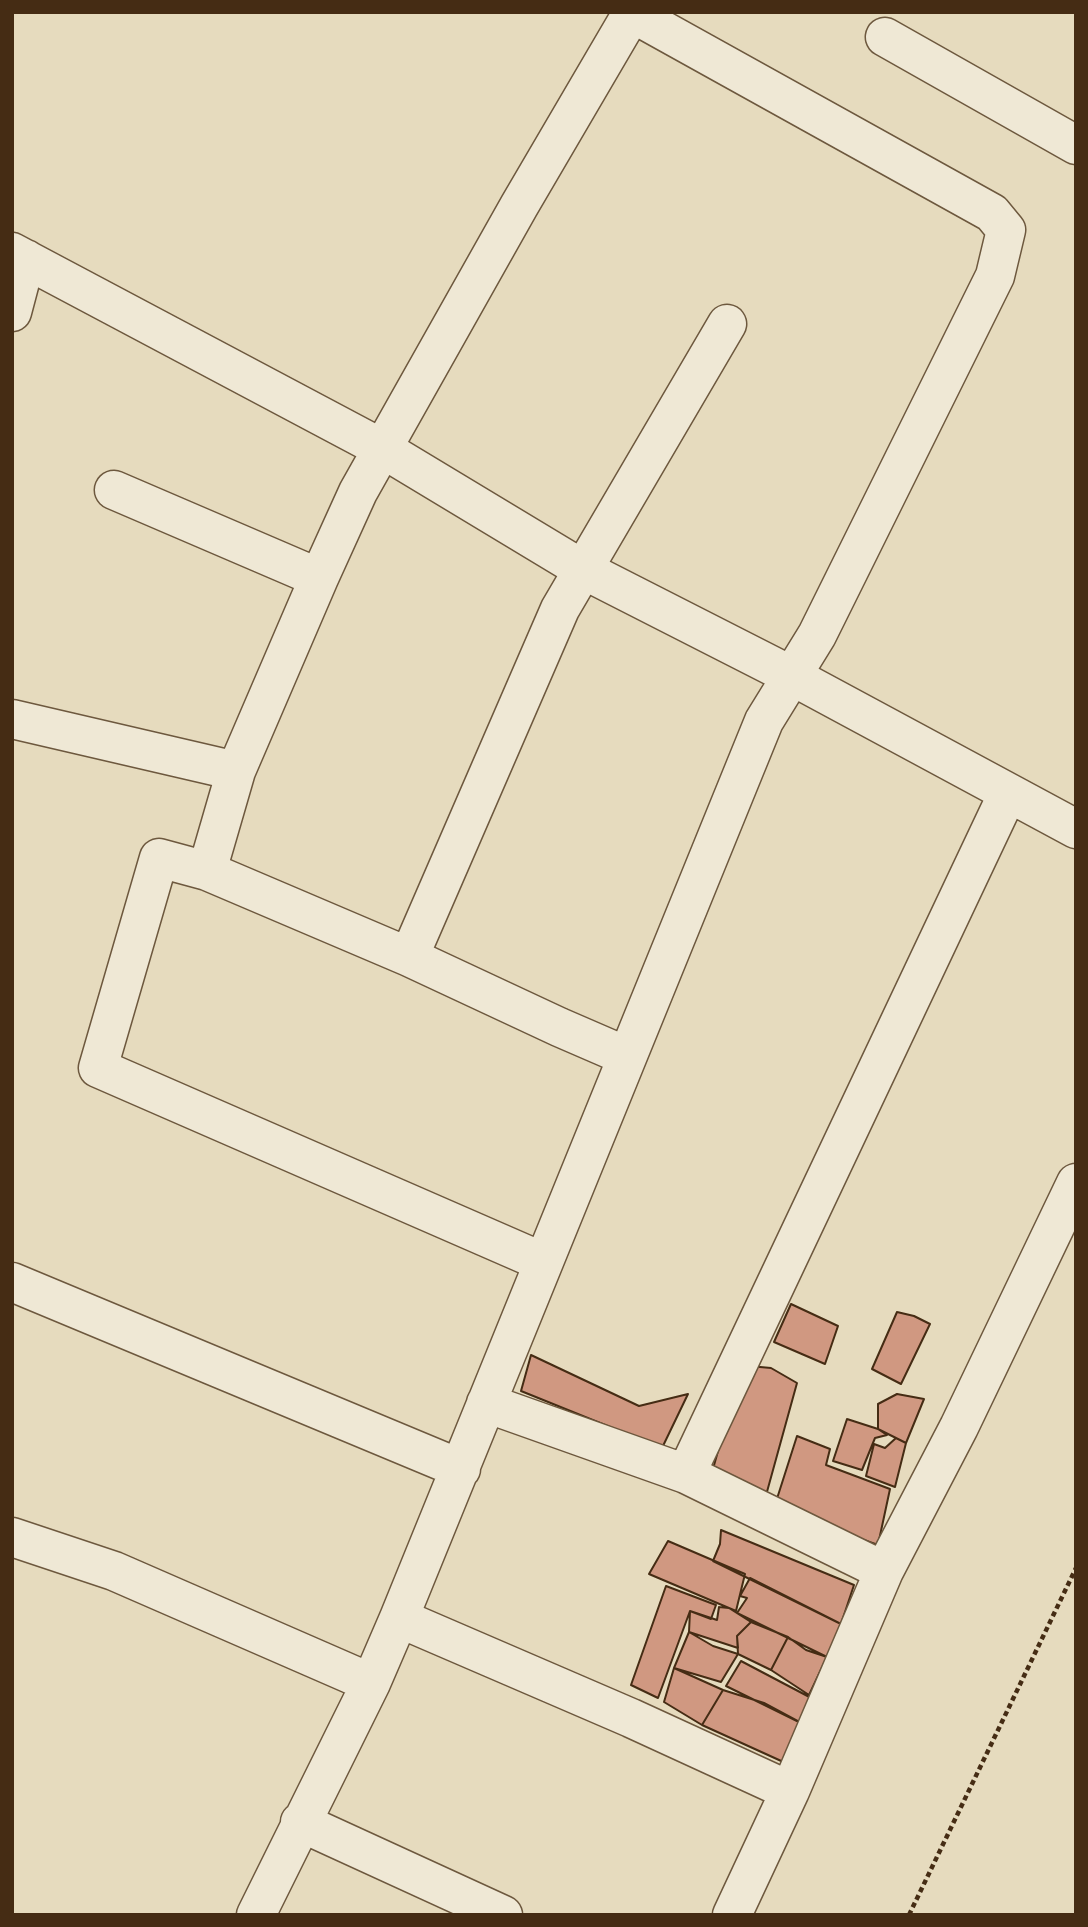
<!DOCTYPE html>
<style>
body{margin:0}
#map{position:relative;width:1088px;height:1927px;overflow:hidden;background:#e6dbbe;font-family:Alegreya,serif}
canvas{display:block}
.frame{position:absolute;inset:0;border:14px solid #452c14;pointer-events:none}
</style>
<div id="map">
<canvas width="1088" height="1927"></canvas>
<div class="frame"></div>
</div>
<script>
const context = document.querySelector('canvas').getContext('2d');
context.lineJoin = 'round';
function fillPath(path, color) { context.fillStyle = color; context.fill(path, 'evenodd'); }
const toPath = rows => new Path2D(rows.map(r => 'M' + r).join(''));
function stroke(path, color, width, dash) { context.strokeStyle = color; context.lineWidth = width; context.lineCap = dash ? 'butt' : 'round'; context.setLineDash(dash || []); context.stroke(path); }
const building = toPath([
 [791,1304,838,1326,825,1364,774,1342,791,1304],
 [897,1312,914,1316,930,1324,901,1384,872,1369,897,1312],
 [531,1355,639,1406,688,1394,662,1448,521,1391,531,1355],
 [749,1366,771,1368,797,1383,765,1499,711,1476,734,1394,749,1366],
 [897,1394,924,1399,906,1443,878,1429,878,1404,897,1394],
 [847,1419,878,1429,887,1435,875,1438,862,1470,833,1461,847,1419],
 [797,1436,830,1449,826,1465,890,1489,878,1545,774,1508,797,1436],
 [896,1438,906,1443,895,1487,866,1476,874,1444,885,1448,896,1438],
 [721,1530,854,1585,841,1624,713,1561,720,1544,721,1530],
 [668,1541,745,1574,736,1611,649,1574,668,1541],
 [750,1578,841,1624,827,1657,737,1613,747,1598,740,1596,750,1578],
 [666,1586,716,1605,711,1619,690,1611,658,1698,631,1685,666,1586],
 [719,1607,729,1608,751,1622,737,1636,738,1648,689,1632,690,1611,717,1620,719,1607],
 [751,1622,788,1637,771,1670,738,1654,737,1636,751,1622],
 [689,1632,713,1646,738,1654,721,1682,674,1668,689,1632],
 [788,1637,806,1650,827,1657,809,1695,771,1670,788,1637],
 [741,1661,817,1701,805,1725,726,1686,741,1661],
 [674,1668,723,1690,702,1725,664,1702,674,1668],
 [723,1690,764,1703,805,1725,790,1765,702,1725,723,1690]
]);
const path = toPath([
 [909,1915,1076,1568]
]);
const minor = toPath([
 [885,37,1076,145],
 [12,252,383,449,582,569,792,676,1076,829],
 [12,312,26,259],
 [114,490,319,578],
 [12,719,236,771],
 [207,871,236,771,319,578,358,492,519,206,632,13],
 [409,957,560,609,727,324],
 [543,1262,98,1068,159,858,207,871,409,957,559,1027,626,1056],
 [12,1282,461,1469],
 [486,1403,686,1474,884,1571],
 [686,1474,1008,793],
 [12,1537,114,1571,371,1683],
 [399,1618,631,1718,790,1791],
 [300,1822,503,1915],
 [256,1915,371,1683,399,1618,764,721,817,635,995,276,1006,230,992,213,630,12],
 [732,1915,790,1791,884,1571,959,1427,1076,1183]
]);
fillPath(building, '#d09881');
stroke(building, '#452c14', 2);
stroke(minor, '#6d583e', 41);
stroke(path, '#452c14', 4.5, [5, 3.5]);
stroke(minor, '#efe8d5', 38);
</script>
